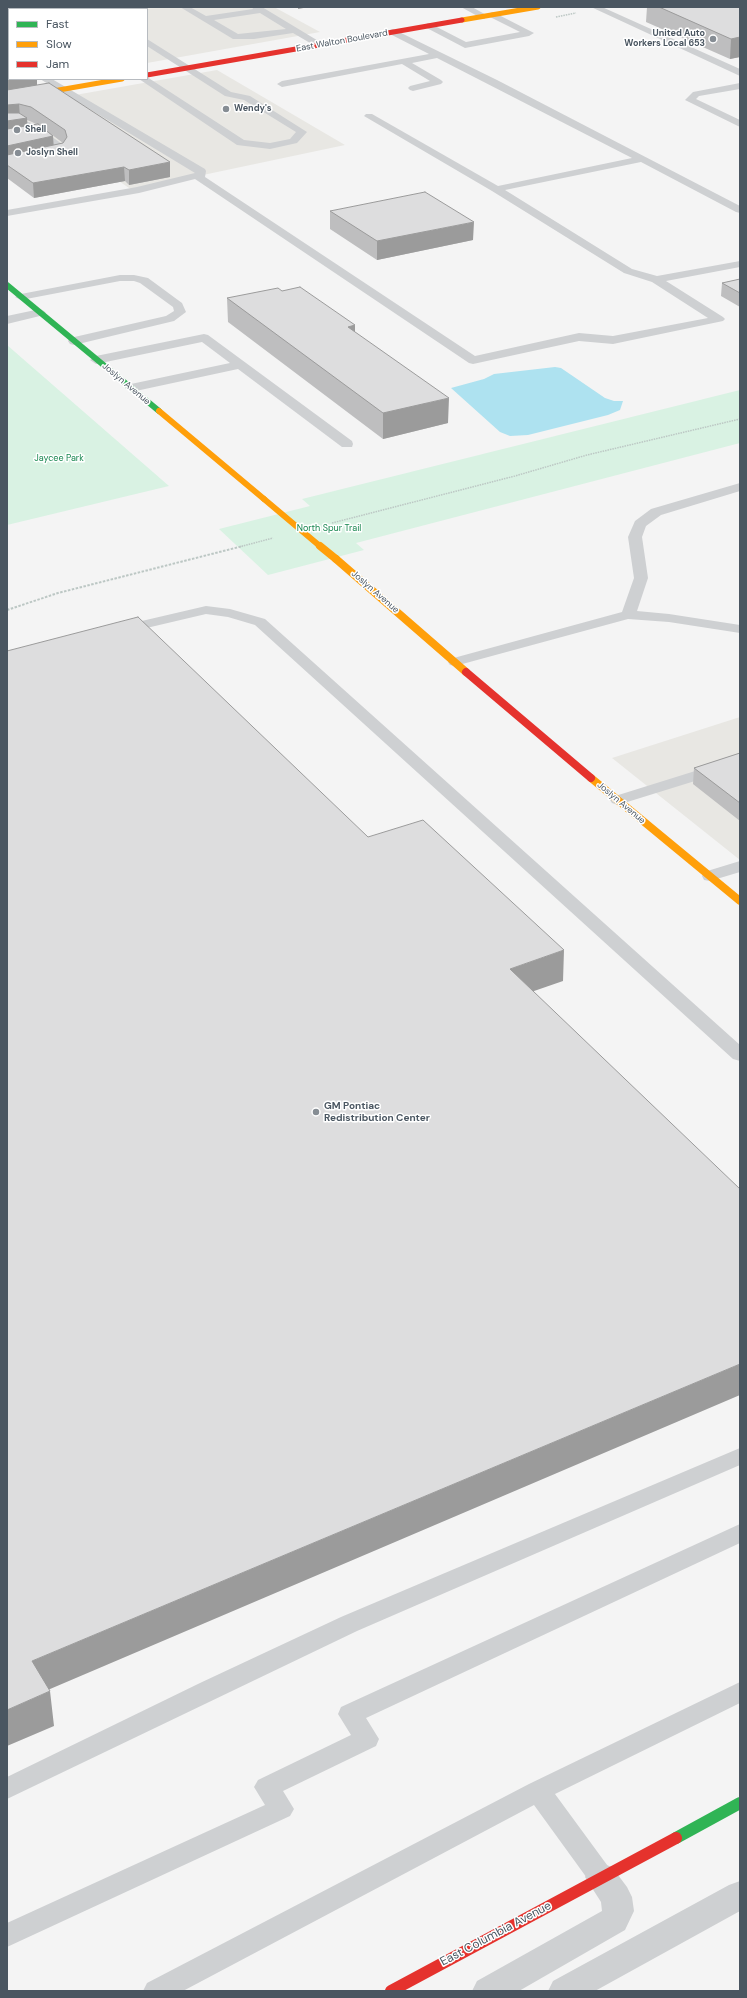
<!DOCTYPE html>
<style>
body{margin:0}
#map{position:relative;width:747px;height:1998px;overflow:hidden;background:#f4f4f4;font-family:"DM Sans",sans-serif}
canvas{display:block}
.frame{position:absolute;inset:0;border:8px solid #4a5661;pointer-events:none}
.legend{position:absolute;left:8px;top:8px;width:140px;height:72px;box-sizing:border-box;background:#fff;border:1px solid #b7bbc0;margin:0;padding:5px 7px;list-style:none;font-size:12px;color:#4a5661}
.legend li{display:flex;align-items:center;gap:8px;height:20px}
.legend b{width:20px;border:1px solid #b7bbc0}
</style>
<div id="map">
<canvas width="747" height="1998"></canvas>
<div class="frame"></div>
<ul class="legend">
<li><b style="height:5px;background:#30b455"></b>Fast</li>
<li><b style="height:5px;background:#ff9f0a"></b>Slow</li>
<li><b style="height:5px;background:#e5322d"></b>Jam</li>
</ul>
</div>
<script>
const context = document.querySelector('canvas').getContext('2d');
context.lineJoin = 'round';
function fillPath(path, color) { context.fillStyle = color; context.fill(path, 'evenodd'); }
const toPath = rows => new Path2D(rows.map(r => 'M' + r).join(''));
function stroke(path, color, width, dash) { context.strokeStyle = color; context.lineWidth = width; context.lineCap = dash ? 'butt' : 'round'; context.setLineDash(dash || []); context.stroke(path); }
function drawText(font, color, halo, rows, align = 'center') {
  context.font = font + ' "DM Sans",sans-serif'; context.lineWidth = 3; context.setLineDash([]); context.textBaseline = 'middle'; context.strokeStyle = halo; context.fillStyle = color; for (const [text, x, y, turn = 0] of rows) {
    context.save(); context.translate(x, y); context.rotate((+turn || 0) * Math.PI / 180); context.textAlign = isNaN(turn) ? turn : align; if (halo) context.strokeText(text, 0, 0); context.fillText(text, 0, 0); context.restore();
  }
}
const commercial = toPath([
 [65,7,274,7,320,32,147,63,147,9,53,9],
 [217,70,345,145,132,190,82,156,7,170,7,107],
 [740,717,740,860,612,758]
]);
const green = toPath([
 [7,345,169,486,7,525],
 [740,390,740,443,356,543,364,550,268,575,219,529,310,506,302,499]
]);
const water = toPath([
 [555,367,561,368,605,398,614,401,623,401,620,410,608,415,528,435,510,436,500,432,451,388,484,379,494,374]
]);
const pathFar1 = toPath([
 [556,17,576,13],
 [332,523,515,476,587,455,740,419],
 [239,547,273,538]
]);
const path = toPath([
 [7,610,58,593,243,546]
]);
const lane = toPath([
 [180,7,190,7,206,16,253,9,252,7,262,7,325,45,320,48,317,47,293,33,254,39,233,39,180,7],
 [260,13,286,29,238,34,214,20,260,13],
 [461,7,472,7,488,16,484,19,481,18,461,7],
 [591,7,602,7,740,69,740,76,591,7],
 [493,12,534,33,529,36,465,48,423,26,428,23,431,24,466,42,520,32,490,17,490,13,493,12],
 [393,29,497,80,740,206,740,213,736,212,641,162,505,190,632,269,657,276,740,261,740,267,666,281,723,317,725,319,723,321,613,344,579,341,473,364,469,363,195,179,139,193,7,216,7,210,137,187,195,173,40,79,52,79,205,169,206,171,205,177,475,356,579,333,613,336,708,318,652,282,624,273,492,191,364,116,366,114,372,114,498,186,632,158,437,58,412,63,441,80,443,82,441,84,413,91,410,90,408,88,410,86,430,81,402,64,282,87,277,84,282,81,429,54,390,34,390,30,393,29],
 [147,39,231,92,250,96,307,132,297,143,270,149,237,145,139,79,147,79,147,77,244,140,270,143,290,139,296,132,244,100,225,96,147,46,147,39],
 [740,83,740,89,699,96,696,99,740,120,740,127,685,100,693,92,740,83],
 [20,120,32,123,65,146,67,151,64,156,7,168,7,162,57,151,24,127,7,127,7,121,20,120],
 [120,275,134,275,148,278,182,303,186,312,174,321,74,345,70,344,68,341,70,338,166,316,174,311,173,307,140,283,134,281,120,281,21,300,15,297,21,294,120,275],
 [40,309,44,311,46,313,44,315,7,324,7,316,40,309],
 [204,334,208,335,352,441,353,444,352,447,342,447,238,369,131,392,125,388,131,384,230,363,202,342,96,364,90,360,96,356,204,334],
 [740,483,740,491,661,515,646,526,642,537,648,578,637,611,669,614,740,625,740,633,669,622,628,619,455,666,450,665,448,662,450,659,622,612,634,578,628,537,635,521,651,509,740,483],
 [206,606,230,609,265,619,740,1045,740,1061,733,1059,255,625,228,617,206,614,121,634,116,633,114,630,116,627,206,606],
 [740,757,740,767,624,803,618,805,612,803,610,800,612,797,740,757],
 [740,861,740,872,710,881,704,880,702,876,704,872,740,861],
 [740,1448,740,1465,357,1631,7,1799,7,1777,200,1683,341,1617,740,1448],
 [740,1524,740,1543,366,1718,379,1739,376,1746,283,1791,294,1809,290,1816,7,1947,7,1923,265,1805,254,1787,258,1780,351,1735,338,1714,341,1707,740,1524],
 [740,1682,740,1703,555,1794,610,1869,614,1877,610,1885,601,1888,592,1885,534,1805,183,1991,143,1991,147,1983,529,1784,740,1682]
]);
const street = toPath([
 [601,1863,612,1867,627,1887,632,1897,634,1911,625,1930,519,1991,472,1991,477,1981,602,1911,601,1902,585,1877,590,1867,601,1863],
 [740,1881,740,1911,595,1991,548,1991,553,1981,729,1885,740,1881]
]);
const fastFar1 = toPath([
 [7,285,159,411]
]);
const fast = toPath([
 [676,1838,740,1803]
]);
const slowFar2 = toPath([
 [462,20,538,7],
 [7,99,122,79]
]);
const slowFar1 = toPath([
 [159,411,264,499]
]);
const slow = toPath([
 [336,559,466,672],
 [591,778,740,901]
]);
const jamFar2 = toPath([
 [147,75,462,20]
]);
const jamFar1 = toPath([
 [466,672,591,778]
]);
const jam = toPath([
 [391,1991,676,1838]
]);
const slowBridgeFar1 = toPath([
 [264,499,321,547]
]);
const slowBridge = toPath([
 [320,546,336,559]
]);
const wall = toPath([
 [647,7,740,7,740,57,730,59,646,22],
 [7,60,9,79,37,79,37,85,170,177,129,185,125,181,34,198,7,178],
 [27,120,32,122,36,124,27,126],
 [51,134,63,143,53,145,53,136],
 [330,211,473,240,377,260,330,229],
 [740,279,740,307,721,296,722,283],
 [282,291,355,325,355,332,448,423,383,439,228,322,227,298],
 [740,753,740,821,693,784,694,768]
]);
const shadedWall = toPath([
 [298,7,309,7,298,9],
 [740,37,740,57,730,59,731,39],
 [7,79,37,79,37,88,7,93],
 [19,104,20,118,7,119,7,105],
 [27,118,28,132,7,135,7,121],
 [53,136,54,150,7,160,7,146],
 [170,162,170,177,129,185,129,170],
 [124,167,125,181,34,198,33,183],
 [474,222,473,240,377,260,377,241],
 [355,325,355,350,348,327],
 [449,398,448,423,383,439,383,413],
 [564,950,563,981,508,1000,510,969],
 [740,1364,740,1395,36,1695,32,1661],
 [50,1691,54,1726,7,1746,7,1710]
]);
const building = toPath([
 [659,7,740,7,740,37,731,39,659,7],
 [7,60,9,60,9,79,7,79,7,60],
 [49,83,170,162,129,170,124,167,33,183,7,165,7,155,63,143,67,137,65,130,31,107,19,104,7,105,7,90,49,83],
 [7,113,19,113,27,118,7,121,7,113],
 [38,124,53,136,7,146,7,129,38,124],
 [425,192,474,222,377,241,330,211,425,192],
 [740,279,740,293,722,283,740,279],
 [300,287,355,325,348,327,449,398,383,413,227,298,278,288,282,291,300,287],
 [138,617,368,837,423,820,564,950,510,969,740,1189,740,1364,32,1661,50,1691,7,1710,7,651,138,617],
 [740,753,740,803,694,768,740,753]
]);
const markers = [
 [713,39,4,"#868d94"],
 [226,109,4,"#868d94"],
 [17,130,4,"#868d94"],
 [18,153,4,"#868d94"],
 [316,1112,4,"#868d94"]
];
const farPoinames = [
 ["United Auto",705,34,"right"],
 ["Workers Local 653",705,44,"right"],
 ["Wendy's",234,109],
 ["Shell",25,130],
 ["Joslyn Shell",26,153]
];
const farStreetnames = [
 ["East Walton Boulevard",342,41,-10],
 ["Joslyn Avenue",126,384,40],
 ["Joslyn Avenue",375,592,41],
 ["Joslyn Avenue",621,803,40]
];
const farParknames = [
 ["Jaycee Park",59,459],
 ["North Spur Trail",329,529]
];
const poiNames = [
 ["GM Pontiac",324,1106],
 ["Redistribution Center",324,1118]
];
const nearStreetnames = [
 ["East Columbia Avenue",496,1934,-28]
];
fillPath(commercial, '#e8e7e3');
fillPath(green, '#d9f2e3');
fillPath(water, '#aee2f0');
stroke(pathFar1, '#bcc7c4', 1.5, [1.5, 1]);
stroke(path, '#bcc7c4', 2, [2.5, 1.5]);
fillPath(lane, '#ced0d2');
fillPath(street, '#ced0d2');
stroke(fastFar1, '#30b455', 6);
stroke(fast, '#30b455', 12);
stroke(slowFar2, '#ff9f0a', 5);
stroke(slowFar1, '#ff9f0a', 6);
stroke(slow, '#ff9f0a', 8);
stroke(jamFar2, '#e5322d', 5);
stroke(jamFar1, '#e5322d', 8);
stroke(jam, '#e5322d', 12);
stroke(slowBridgeFar1, '#ff9f0a', 6);
stroke(slowBridge, '#ff9f0a', 8);
fillPath(wall, '#bebebf');
fillPath(shadedWall, '#9b9b9b');
fillPath(building, '#ddddde');
stroke(building, '#9b9b9b', 1);
for (const [x, y, r, color] of markers) { const dot = new Path2D(); dot.arc(x, y, r, 0, 2 * Math.PI); context.fillStyle = color; context.fill(dot); stroke(dot, '#fff', 1.5); }
drawText('bold 9px', '#4a5661', '#fff', farPoinames, 'left');
drawText('9px', '#4a5661', '#fff', farStreetnames);
drawText('9px', '#17864f', '#fff', farParknames);
drawText('bold 10px', '#4a5661', '#fff', poiNames, 'left');
drawText('12px', '#4a5661', '#fff', nearStreetnames);
</script>
